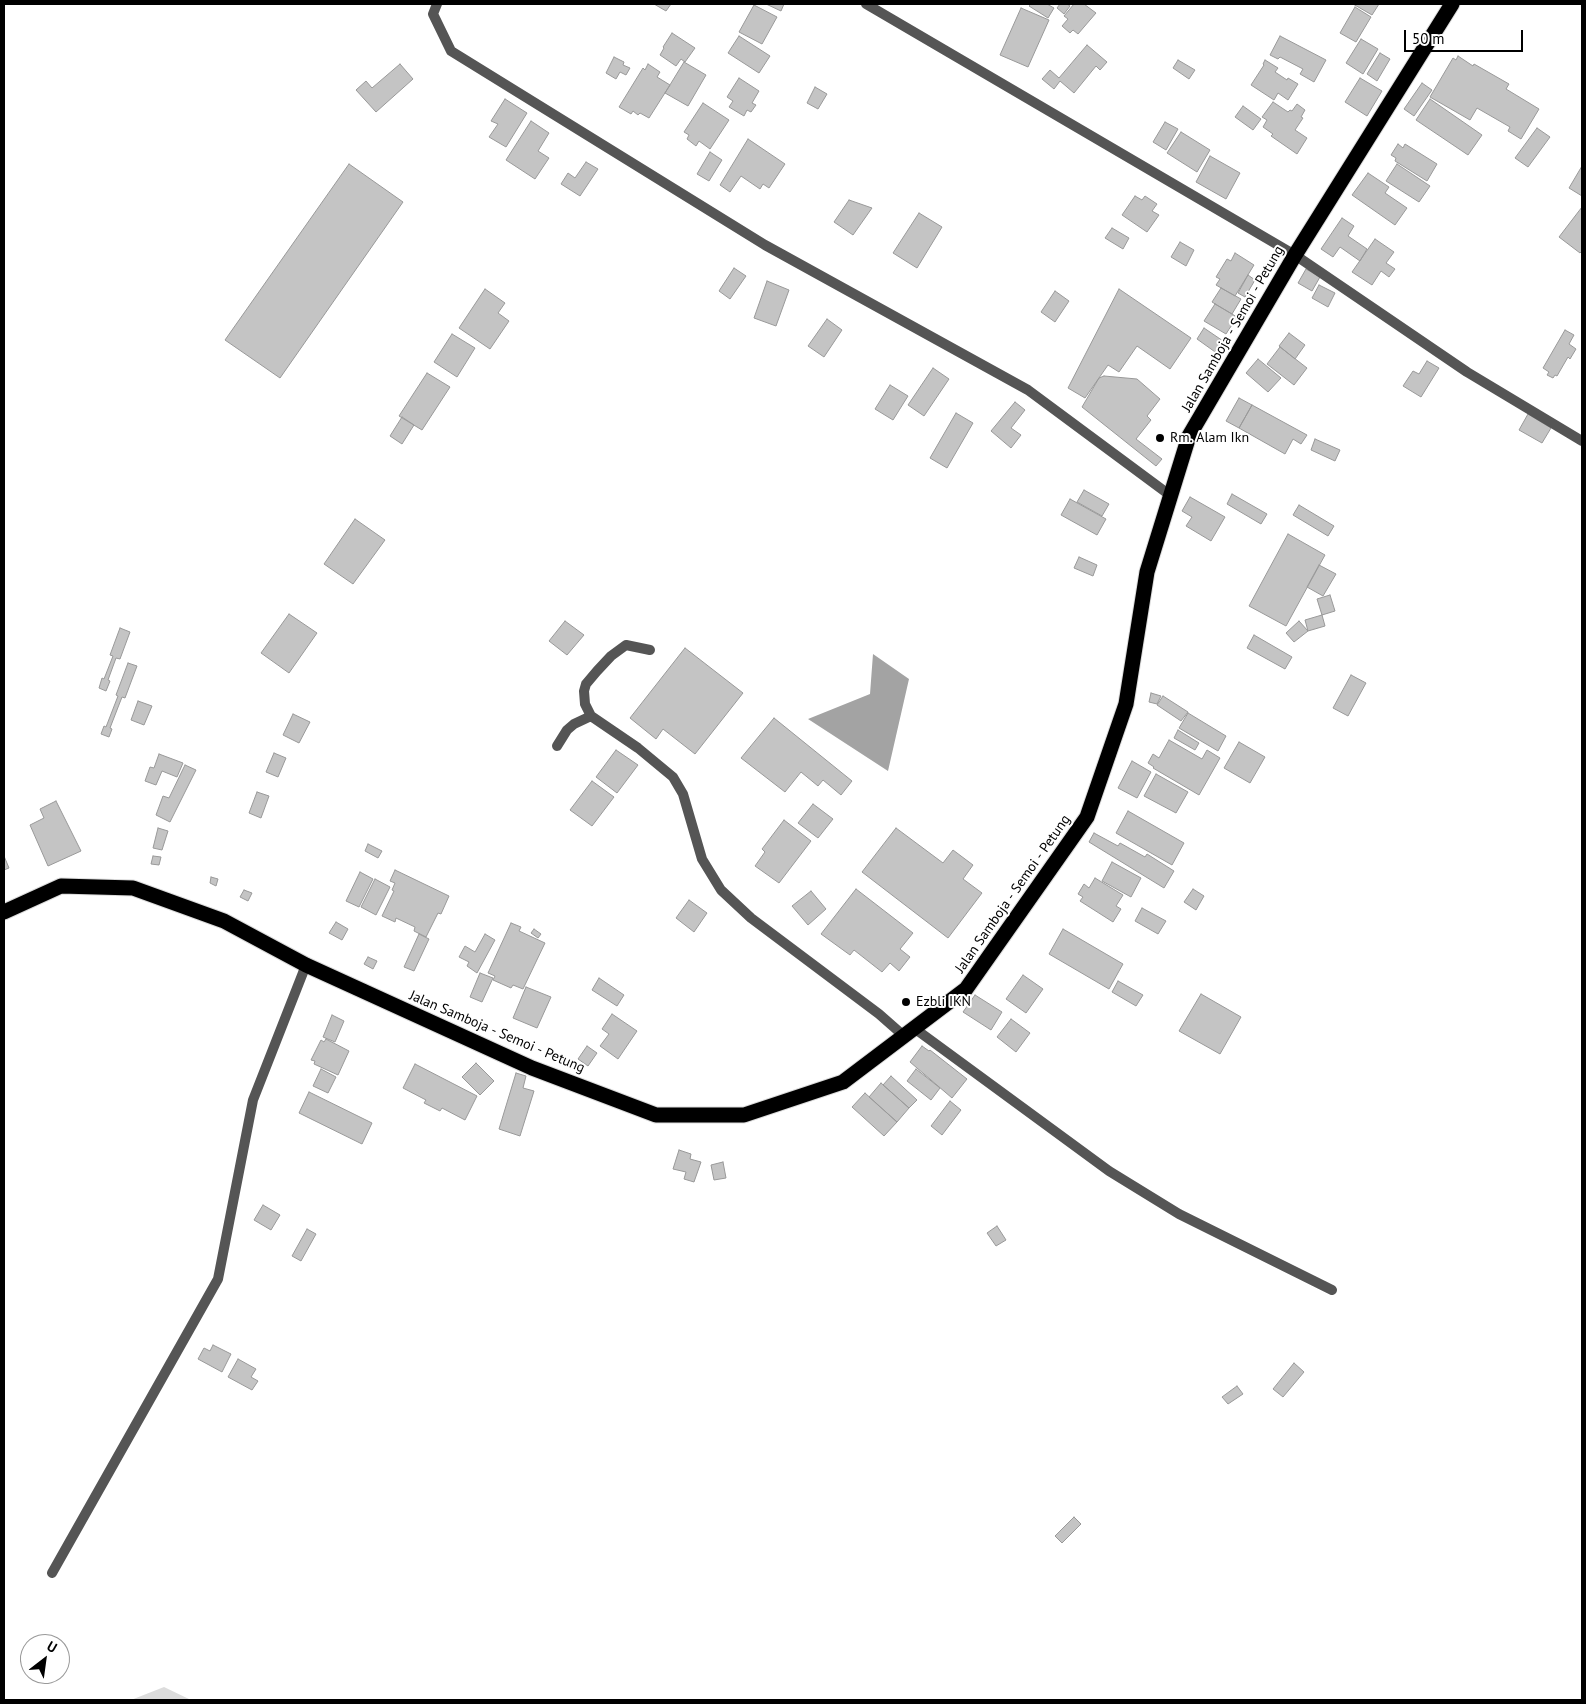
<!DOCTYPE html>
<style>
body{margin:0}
#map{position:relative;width:1586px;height:1704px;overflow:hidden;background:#fff;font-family:"PT Sans",sans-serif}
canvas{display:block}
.frame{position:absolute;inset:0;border:5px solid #000;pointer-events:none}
.north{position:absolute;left:20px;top:1634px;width:50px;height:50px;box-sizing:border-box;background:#fff;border:1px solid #999;border-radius:50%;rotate:30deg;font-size:14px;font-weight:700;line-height:20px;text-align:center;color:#000}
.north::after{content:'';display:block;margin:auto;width:18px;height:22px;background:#000;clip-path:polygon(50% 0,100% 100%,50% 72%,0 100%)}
.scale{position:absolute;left:1404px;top:30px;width:119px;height:22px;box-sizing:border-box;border:2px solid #000;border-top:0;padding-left:6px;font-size:15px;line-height:18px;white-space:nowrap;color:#000;-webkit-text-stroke:4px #fff;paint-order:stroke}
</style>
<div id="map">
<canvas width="1586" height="1704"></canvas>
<div class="frame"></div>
<div class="north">U</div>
<div class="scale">50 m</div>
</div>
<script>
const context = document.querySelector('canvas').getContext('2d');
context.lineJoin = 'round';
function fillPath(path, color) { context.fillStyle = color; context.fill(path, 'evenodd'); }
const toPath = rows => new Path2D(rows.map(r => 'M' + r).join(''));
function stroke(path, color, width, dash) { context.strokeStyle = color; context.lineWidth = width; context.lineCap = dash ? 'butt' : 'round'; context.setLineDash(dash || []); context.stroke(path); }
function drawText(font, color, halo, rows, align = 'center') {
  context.font = font + ' "PT Sans",sans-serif'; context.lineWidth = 4; context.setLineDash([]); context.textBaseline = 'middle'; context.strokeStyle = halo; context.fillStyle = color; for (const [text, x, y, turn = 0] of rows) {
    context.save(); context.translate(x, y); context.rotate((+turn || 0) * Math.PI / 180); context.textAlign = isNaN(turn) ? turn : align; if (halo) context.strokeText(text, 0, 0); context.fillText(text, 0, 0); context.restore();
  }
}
const green = toPath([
 [164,1687,191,1700,131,1700]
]);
const water = toPath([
 [873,654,909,679,888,771,808,719,870,694]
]);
const building = toPath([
 [654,4,671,4,666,11,654,4],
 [766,4,784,4,781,11,766,4],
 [1031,4,1047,4,1054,8,1048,18,1029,6,1031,4],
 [1060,4,1067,4,1070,6,1064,14,1057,8,1060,4],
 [1074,4,1084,4,1096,13,1078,34,1073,30,1070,33,1062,26,1068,19,1064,16,1074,4],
 [1353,4,1379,4,1372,15,1353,4],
 [754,5,777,17,762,44,739,32,754,5],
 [1355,7,1371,17,1356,42,1340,33,1355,7],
 [1021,8,1049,20,1028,67,1000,55,1021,8],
 [672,33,695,48,685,62,681,59,676,66,660,55,664,48,663,47,672,33],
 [739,36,770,56,759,73,728,53,739,36],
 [1280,36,1326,60,1314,82,1300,74,1303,69,1280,57,1278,59,1270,55,1280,36],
 [1361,39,1378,49,1363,74,1346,63,1361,39],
 [1087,45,1107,62,1100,70,1096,66,1074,93,1060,81,1054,89,1042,79,1050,70,1059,78,1087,45],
 [1380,53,1390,59,1377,81,1367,74,1380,53],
 [1458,56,1473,66,1474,64,1509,84,1506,89,1539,109,1521,139,1508,131,1510,127,1477,108,1470,120,1430,97,1453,58,1456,60,1458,56],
 [614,57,624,62,623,65,630,68,626,75,620,72,616,79,606,73,614,57],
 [1178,60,1195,70,1189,79,1173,68,1178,60],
 [1265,60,1278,68,1275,72,1287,80,1288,78,1298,84,1288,100,1278,93,1274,100,1251,85,1264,65,1263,64,1265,60],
 [684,62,706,75,688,106,665,93,684,62],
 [400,64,413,79,376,112,356,90,366,81,372,88,400,64],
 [648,64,660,72,657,77,670,85,649,118,640,113,638,115,633,111,631,114,619,107,643,68,645,70,648,64],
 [739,78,759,91,752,103,756,105,751,112,747,110,744,116,729,107,733,101,727,97,739,78],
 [1360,78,1382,91,1367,116,1345,102,1360,78],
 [1422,83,1432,90,1414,116,1404,109,1422,83],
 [815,87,827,94,818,109,807,103,815,87],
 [505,99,527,113,506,147,489,137,498,124,491,121,505,99],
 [1430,99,1482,135,1468,155,1416,120,1430,99],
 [1273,102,1288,112,1290,110,1292,111,1297,104,1305,110,1301,117,1303,118,1295,130,1307,138,1297,154,1271,136,1273,134,1263,127,1267,120,1262,117,1273,102],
 [703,103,729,120,710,149,699,141,696,146,687,139,689,135,684,132,703,103],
 [1243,106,1261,119,1253,130,1235,117,1243,106],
 [531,121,549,133,538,151,549,158,535,179,506,160,531,121],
 [1165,122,1178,129,1166,150,1153,142,1165,122],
 [1537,128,1550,137,1528,167,1515,158,1537,128],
 [1181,132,1210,150,1197,172,1167,153,1181,132],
 [748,139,785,164,769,188,763,184,760,189,741,176,730,192,720,185,748,139],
 [1398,144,1403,148,1405,144,1437,164,1427,181,1395,161,1396,158,1391,155,1398,144],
 [710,152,722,160,709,181,697,174,710,152],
 [1210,156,1240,173,1226,199,1196,182,1210,156],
 [586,162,598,169,580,196,561,184,568,173,575,178,586,162],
 [349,164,403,202,280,378,225,340,349,164],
 [1397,164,1430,186,1419,202,1386,181,1397,164],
 [1582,166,1582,196,1569,188,1582,166],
 [1368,173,1389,187,1385,193,1407,208,1395,225,1352,195,1368,173],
 [1135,196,1142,200,1145,196,1157,204,1152,211,1159,215,1147,232,1122,215,1135,196],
 [849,200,872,208,853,235,834,222,849,200],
 [1582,207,1582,251,1580,253,1559,237,1582,207],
 [919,213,942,227,917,268,893,253,919,213],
 [1342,218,1354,226,1348,236,1367,249,1360,261,1340,247,1333,257,1321,249,1342,218],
 [1112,228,1129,238,1123,249,1105,238,1112,228],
 [1375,239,1394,252,1386,263,1395,269,1389,277,1381,271,1372,285,1352,272,1375,239],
 [1180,242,1194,250,1186,266,1171,257,1180,242],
 [1235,253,1254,265,1235,296,1216,285,1220,279,1216,277,1227,259,1231,261,1235,253],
 [734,268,746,276,730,299,719,291,734,268],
 [1306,269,1320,277,1312,291,1298,283,1306,269],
 [1248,275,1255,280,1245,297,1238,293,1248,275],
 [767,281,789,290,776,326,754,318,767,281],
 [1319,285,1335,293,1328,307,1312,298,1319,285],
 [1221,288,1241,299,1232,314,1212,302,1221,288],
 [485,289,505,303,498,313,509,321,490,349,459,328,485,289],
 [1119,289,1191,338,1170,369,1137,346,1119,372,1108,365,1085,398,1068,388,1119,289],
 [1055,291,1069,301,1055,322,1041,312,1055,291],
 [1215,304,1237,317,1226,334,1204,321,1215,304],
 [827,319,842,330,824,357,808,346,827,319],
 [1204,328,1226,343,1218,354,1197,339,1204,328],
 [1565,330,1574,335,1569,344,1576,349,1570,359,1568,357,1557,376,1555,375,1553,378,1547,375,1549,372,1543,368,1565,330],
 [1289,333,1305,345,1295,359,1279,346,1289,333],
 [452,334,475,348,457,377,434,362,452,334],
 [1280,347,1307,368,1294,385,1267,364,1280,347],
 [1258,359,1281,378,1268,392,1246,373,1258,359],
 [1427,361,1439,368,1421,397,1403,386,1413,371,1419,374,1427,361],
 [933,368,949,379,924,416,908,405,933,368],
 [427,373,450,387,422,430,399,416,427,373],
 [1104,376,1137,379,1160,399,1147,416,1151,420,1136,439,1162,459,1156,466,1082,407,1099,378,1104,376],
 [890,385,908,396,893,420,875,409,890,385],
 [1239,398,1252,405,1239,428,1226,421,1239,398],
 [1015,402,1025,410,1011,428,1021,435,1011,448,991,431,1015,402],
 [1252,405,1307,435,1301,444,1293,439,1285,454,1239,428,1252,405],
 [956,413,973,423,947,468,930,458,956,413],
 [1528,414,1551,428,1542,443,1519,430,1528,414],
 [402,417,414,425,402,444,390,436,402,417],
 [1315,439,1340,450,1335,461,1311,450,1315,439],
 [1084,490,1109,504,1102,516,1077,502,1084,490],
 [1232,494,1267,514,1261,524,1227,504,1232,494],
 [1190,497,1225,517,1211,541,1186,526,1192,517,1182,511,1190,497],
 [1070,499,1106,519,1097,535,1061,515,1070,499],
 [1299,505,1334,526,1328,536,1293,515,1299,505],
 [355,519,385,540,353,584,324,564,355,519],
 [1288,534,1325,555,1286,626,1249,606,1288,534],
 [1079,557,1097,565,1093,576,1074,568,1079,557],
 [1319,565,1336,574,1323,596,1307,587,1319,565],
 [1330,595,1335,611,1322,615,1317,599,1330,595],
 [289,614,317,633,289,673,261,653,289,614],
 [1322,615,1325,626,1308,631,1305,620,1322,615],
 [565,621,584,635,567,655,549,641,565,621],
 [1299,621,1308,631,1294,642,1286,633,1299,621],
 [120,628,130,632,120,659,116,658,108,680,110,681,106,691,99,688,102,678,104,679,113,656,110,655,120,628],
 [1254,635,1292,657,1285,669,1247,648,1254,635],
 [685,648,743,693,695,754,663,729,656,739,630,718,685,648],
 [128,663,137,666,125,698,122,697,110,728,112,729,109,737,101,734,104,726,106,727,118,696,116,695,128,663],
 [1351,675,1366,683,1348,716,1333,708,1351,675],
 [1151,693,1161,696,1157,704,1149,702,1151,693],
 [1163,696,1188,712,1181,721,1157,705,1163,696],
 [138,701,152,706,144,725,131,720,138,701],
 [1188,713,1226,736,1218,751,1179,728,1188,713],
 [293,714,310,722,299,743,283,735,293,714],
 [774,718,852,781,841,795,823,780,818,786,801,772,785,792,741,758,774,718],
 [1178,730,1199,743,1195,750,1174,738,1178,730],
 [1169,740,1202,759,1207,750,1220,758,1199,795,1153,768,1154,767,1148,763,1153,754,1159,758,1169,740],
 [1239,742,1265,757,1250,783,1224,768,1239,742],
 [616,750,638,765,617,793,596,777,616,750],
 [274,753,286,758,278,777,266,772,274,753],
 [159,754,183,763,177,777,162,771,156,785,145,781,150,767,154,768,159,754],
 [1132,761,1151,772,1137,798,1118,788,1132,761],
 [185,765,196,770,170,822,156,815,163,796,169,798,185,765],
 [1156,774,1188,792,1176,813,1144,796,1156,774],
 [592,781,614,797,592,826,570,810,592,781],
 [257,792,269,796,261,818,249,813,257,792],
 [56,801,81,851,48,866,30,825,44,818,40,809,56,801],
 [813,804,833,819,818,838,798,823,813,804],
 [1128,811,1184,843,1172,865,1116,833,1128,811],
 [784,820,811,841,779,883,755,866,765,852,762,849,784,820],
 [158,828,168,831,162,850,153,848,158,828],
 [896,828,943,863,953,850,973,865,963,879,982,893,948,938,862,872,896,828],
 [1094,833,1118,846,1120,843,1145,857,1147,854,1174,871,1164,888,1089,842,1094,833],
 [368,844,382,851,378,858,365,851,368,844],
 [4,856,9,868,4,870,4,856],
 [153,856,161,857,159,865,151,864,153,856],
 [1112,862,1141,878,1131,897,1102,881,1112,862],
 [395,870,449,896,441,914,438,913,426,937,414,931,415,927,396,918,395,922,382,916,394,891,392,890,395,883,390,881,395,870],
 [360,872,373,879,359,907,346,901,360,872],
 [211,877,218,879,216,886,210,883,211,877],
 [1095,878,1123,895,1116,906,1121,909,1113,922,1080,901,1083,897,1078,894,1084,884,1089,888,1095,878],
 [375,879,390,887,376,915,361,907,375,879],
 [856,889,913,933,900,949,910,957,899,971,890,963,882,972,854,950,850,955,821,934,856,889],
 [1193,889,1204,896,1196,910,1184,902,1193,889],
 [244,890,252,893,248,901,240,897,244,890],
 [811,891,826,909,808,925,792,906,811,891],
 [689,900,707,913,694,932,676,918,689,900],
 [1142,908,1166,921,1158,934,1135,921,1142,908],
 [336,922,348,929,342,940,329,933,336,922],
 [511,923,521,927,519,931,545,943,523,989,513,985,511,988,493,980,495,976,488,973,511,923],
 [534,929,541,934,538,938,531,933,534,929],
 [1063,929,1123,964,1109,989,1049,954,1063,929],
 [419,934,429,939,414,971,404,967,419,934],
 [485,934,495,940,477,973,467,966,469,962,459,957,465,946,475,952,485,934],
 [368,957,377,961,373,969,364,964,368,957],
 [480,973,493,978,482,1002,470,997,480,973],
 [1023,975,1043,989,1026,1013,1006,999,1023,975],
 [599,978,624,995,617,1006,592,990,599,978],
 [1118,981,1143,995,1136,1006,1112,992,1118,981],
 [526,987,551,997,537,1028,513,1018,526,987],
 [1201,994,1241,1017,1220,1054,1179,1031,1201,994],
 [975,995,1002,1012,991,1030,963,1012,975,995],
 [612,1014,637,1031,618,1059,600,1046,609,1034,602,1029,612,1014],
 [332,1015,344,1021,335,1042,323,1037,332,1015],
 [1011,1019,1030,1033,1016,1052,997,1037,1011,1019],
 [326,1039,349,1051,338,1075,314,1064,315,1061,311,1060,321,1040,324,1042,326,1039],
 [587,1046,597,1053,588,1066,578,1059,587,1046],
 [922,1046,929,1051,930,1050,967,1079,952,1098,910,1062,922,1046],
 [476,1063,494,1081,480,1095,462,1077,476,1063],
 [415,1064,477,1096,465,1120,442,1108,440,1111,424,1103,426,1100,403,1088,415,1064],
 [321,1069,336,1077,328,1093,313,1086,321,1069],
 [916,1069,940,1088,931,1100,907,1081,916,1069],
 [516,1073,526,1076,523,1088,534,1091,520,1136,499,1129,516,1073],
 [891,1076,917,1100,909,1108,883,1085,891,1076],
 [881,1083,909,1108,897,1122,869,1097,881,1083],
 [309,1092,372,1123,362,1144,299,1113,309,1092],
 [865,1093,897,1122,884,1136,852,1107,865,1093],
 [950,1101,961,1110,942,1135,931,1126,950,1101],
 [679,1150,691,1154,690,1159,701,1162,694,1182,684,1179,686,1172,673,1169,679,1150],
 [723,1162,726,1178,714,1180,711,1165,723,1162],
 [263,1205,280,1215,271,1230,254,1220,263,1205],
 [997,1226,1006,1240,996,1246,987,1233,997,1226],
 [307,1229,316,1234,301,1261,292,1256,307,1229],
 [213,1345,231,1354,222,1372,198,1359,204,1348,210,1351,213,1345],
 [238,1359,256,1369,251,1377,258,1381,252,1390,228,1377,238,1359],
 [1294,1363,1304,1372,1283,1397,1273,1389,1294,1363],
 [1237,1386,1243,1394,1228,1404,1222,1397,1237,1386],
 [1074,1517,1081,1524,1062,1543,1055,1536,1074,1517]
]);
const lane = toPath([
 [650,650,626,645,611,656,597,671,586,684,584,691,585,704,591,716,638,748,673,777,683,794,702,859,721,890,751,918,879,1014,904,1036],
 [557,746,567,730,574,724,591,716]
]);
const street = toPath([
 [437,4,433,14,451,51,765,245,1028,390,1171,496],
 [866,4,1295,255,1467,372,1582,441],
 [914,1028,1109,1171,1179,1214,1332,1290],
 [52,1573,218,1279,253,1100,306,965]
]);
const highway = toPath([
 [4,912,61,886,133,888,224,921,306,965,532,1068,656,1115,744,1115,843,1082,966,989,1087,817,1126,704,1147,572,1189,436,1295,255,1452,4]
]);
const markers = [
 [1160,438,5,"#000"],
 [906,1002,5,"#000"]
];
const streetNames = [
 ["Jalan Samboja - Semoi - Petung",1233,329,-60],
 ["Jalan Samboja - Semoi - Petung",1013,894,-55],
 ["Jalan Samboja - Semoi - Petung",497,1032,23]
];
const poiNames = [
 ["Rm. Alam Ikn",1170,438],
 ["Ezbli IKN",916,1002]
];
fillPath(green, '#dcdcdc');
fillPath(water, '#a3a3a3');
fillPath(building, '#c4c4c4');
stroke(building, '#999', 1);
stroke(highway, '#dbdbdb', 17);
stroke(lane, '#555', 10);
stroke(street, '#555', 10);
stroke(highway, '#000', 15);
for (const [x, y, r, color] of markers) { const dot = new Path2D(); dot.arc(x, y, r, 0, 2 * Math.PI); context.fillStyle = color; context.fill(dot); stroke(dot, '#fff', 2); }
drawText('14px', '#000', '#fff', streetNames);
drawText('14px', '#000', '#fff', poiNames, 'left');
</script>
